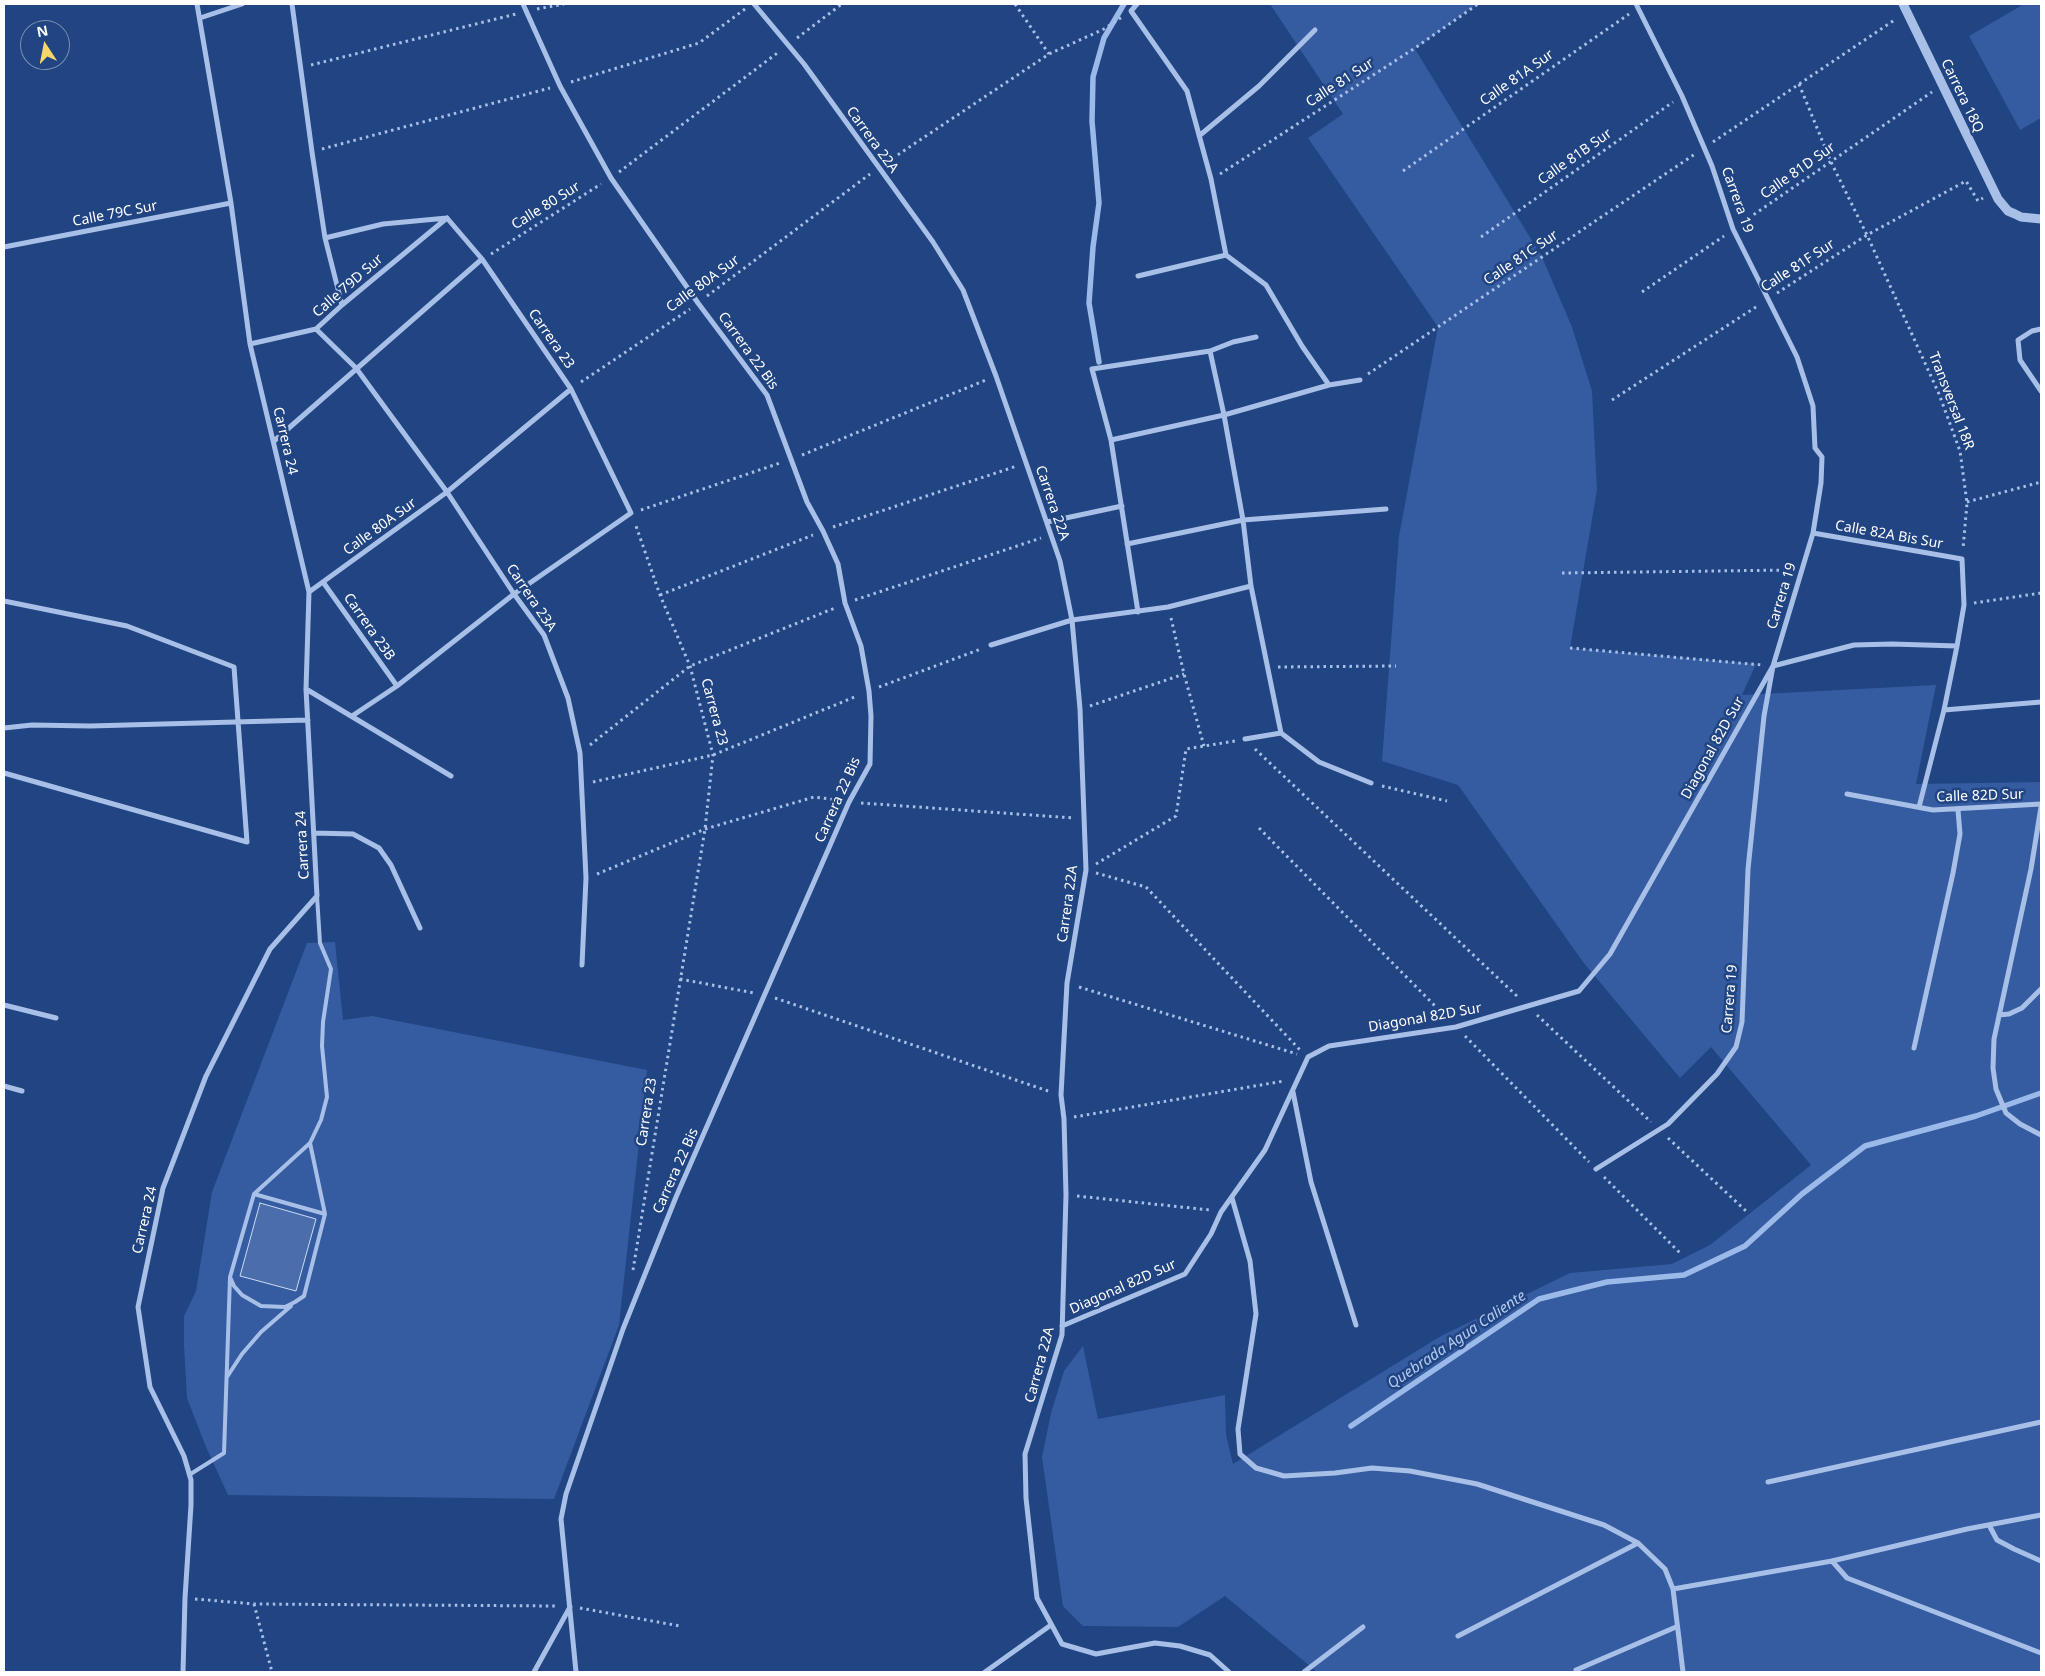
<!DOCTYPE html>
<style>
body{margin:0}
#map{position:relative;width:2045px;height:1676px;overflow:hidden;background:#214482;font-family:"Noto Sans",sans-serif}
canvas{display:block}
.frame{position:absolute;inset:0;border:5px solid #fff;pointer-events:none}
.north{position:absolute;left:20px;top:20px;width:50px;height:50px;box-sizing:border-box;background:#214482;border:1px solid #7a8fb4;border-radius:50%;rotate:349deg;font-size:14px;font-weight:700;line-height:20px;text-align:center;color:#fff}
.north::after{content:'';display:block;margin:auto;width:18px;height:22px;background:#f5d769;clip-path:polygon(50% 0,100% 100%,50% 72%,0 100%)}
</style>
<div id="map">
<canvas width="2045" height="1676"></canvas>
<div class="frame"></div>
<div class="north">N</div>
</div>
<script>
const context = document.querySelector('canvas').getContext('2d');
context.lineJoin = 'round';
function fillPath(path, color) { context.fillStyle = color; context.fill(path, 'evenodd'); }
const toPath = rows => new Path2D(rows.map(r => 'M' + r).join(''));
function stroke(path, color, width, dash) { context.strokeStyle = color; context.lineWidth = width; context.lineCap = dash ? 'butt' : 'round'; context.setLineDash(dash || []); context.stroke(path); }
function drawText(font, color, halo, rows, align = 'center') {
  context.font = font + ' "Noto Sans",sans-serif'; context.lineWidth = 5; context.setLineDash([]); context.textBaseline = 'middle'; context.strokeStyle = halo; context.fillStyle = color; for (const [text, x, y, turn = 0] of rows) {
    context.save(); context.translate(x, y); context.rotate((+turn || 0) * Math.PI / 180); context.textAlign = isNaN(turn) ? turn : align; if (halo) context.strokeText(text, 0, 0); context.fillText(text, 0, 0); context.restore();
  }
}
const green = toPath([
 [1270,4,1477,4,1415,49,1542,257,1572,327,1592,391,1597,490,1570,648,1756,664,1742,695,1936,685,1916,784,2041,782,2041,1672,1317,1672,1225,1596,1178,1627,1083,1626,1063,1606,1042,1457,1051,1413,1064,1371,1083,1346,1098,1419,1225,1395,1226,1435,1233,1464,1441,1336,1570,1273,1672,1264,1710,1245,1811,1165,1711,1047,1680,1078,1583,962,1458,785,1382,761,1399,536,1438,327,1308,138,1343,114],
 [2024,4,2041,4,2041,118,2020,130,1969,36],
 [335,942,343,1020,372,1016,647,1070,619,1325,554,1499,228,1495,206,1447,187,1398,184,1346,184,1316,196,1291,212,1192,307,943]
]);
const stream = toPath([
 [1099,362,1089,303,1093,247,1099,203,1092,121,1093,77,1104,38,1124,4],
 [1351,1426,1539,1299,1607,1282,1684,1275,1745,1246,1802,1194,1865,1146,1976,1116,2041,1093]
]);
const building = toPath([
 [260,1203,316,1219,296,1291,240,1276,260,1203]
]);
const path = toPath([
 [1015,4,1049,54],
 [537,9,564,4],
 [797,38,842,4],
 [311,65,516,14],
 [571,82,699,43,745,9],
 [1799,84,1831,162,1867,235,1939,394,1960,451,1967,503,1963,549],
 [1713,142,1896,19],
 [322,149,550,88],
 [887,162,1049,54,1104,29,1122,17],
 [1403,171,1629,14],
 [619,172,780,51],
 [1220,174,1415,48,1478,4],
 [1743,222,1932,92],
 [1481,237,1673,102],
 [491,254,601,184],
 [1642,292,1724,236],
 [1777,293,1867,235,1966,181,1978,201,1983,198],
 [707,296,870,174],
 [1368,374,1695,154],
 [581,382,690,309],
 [1612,400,1759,305],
 [802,455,986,380],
 [1967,502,2041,482],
 [641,510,780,463],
 [833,527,1017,466],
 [1562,573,1791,570],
 [660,595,813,535],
 [855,600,1041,538],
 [1974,603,2041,593],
 [1171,618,1184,674,1204,746],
 [1570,648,1762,665],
 [1278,667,1396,666],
 [879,687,981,649],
 [1090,706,1184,674],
 [590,745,690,666,835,608],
 [1255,749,1518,997],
 [593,782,713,755,857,696],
 [1382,786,1447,801],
 [861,803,1074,818],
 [1259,828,1447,1018],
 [1096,864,1176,816,1186,749,1235,741],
 [1096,873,1146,887,1300,1050],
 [597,874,705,829,814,797,837,800],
 [680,979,754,993],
 [1079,987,1297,1054],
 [775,998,1051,1092],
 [1537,1015,1651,1122],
 [1465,1036,1589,1162],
 [1074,1117,1284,1081],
 [1668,1138,1746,1211],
 [1604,1177,1681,1254],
 [1077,1196,1210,1210],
 [633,1270,705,829,713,755,690,666,660,595,635,523],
 [195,1599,254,1604,556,1606],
 [254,1604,272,1672],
 [580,1608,680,1626]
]);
const service = toPath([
 [310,1143,321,1120,327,1097,322,1046,323,1022,331,969,320,943,317,896],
 [254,1194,310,1143,325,1214],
 [227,1377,242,1354,261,1332,291,1306],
 [189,1475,224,1453,230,1277,254,1194,325,1214,304,1296,295,1302,285,1307,261,1306,242,1295,234,1286,230,1277]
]);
const minor = toPath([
 [292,4,312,152,325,238,342,305],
 [523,4,560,86,611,178,698,303,767,395,807,502,823,531,838,564,845,603,861,646,869,691,871,716,870,764,849,802,676,1197,623,1329,566,1494,561,1519,576,1672],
 [754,4,804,64,933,242,963,290,996,376,1060,561,1072,620,1080,709,1086,870,1067,983,1061,1095,1064,1119,1066,1195,1062,1335,1025,1454,1026,1498,1037,1598,1062,1644,1096,1654,1155,1643,1180,1646,1210,1655,1229,1672],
 [1137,4,1131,11,1187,91,1211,179,1226,255],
 [200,18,242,4],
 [1199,136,1259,86,1315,30],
 [325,238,383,224,447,218],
 [4,247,231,203],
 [1138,276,1226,255,1266,285,1302,346,1329,385],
 [316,329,356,368,447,492,514,594,544,635,568,698,580,753,586,878,582,965],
 [2041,329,2032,331,2018,340,2020,360,2041,391],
 [250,344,316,329,342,305,447,218],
 [1210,351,1224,415,1243,520,1251,586,1281,733,1245,739],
 [1111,440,1224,415,1329,385,1360,380],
 [274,441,482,259],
 [1047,522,1122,506],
 [1813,533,1962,559,1964,605,1957,646,1944,710,1919,807],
 [1127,544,1243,520,1386,509],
 [323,582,397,686],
 [309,592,447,492,571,389],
 [4,601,127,626,234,667,247,842,4,773],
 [1138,612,1111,440,1092,369,1210,351,1233,342,1256,337],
 [991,645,1072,620,1168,607,1251,586],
 [306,689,451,776],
 [1944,710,2041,702],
 [352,716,397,686,514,594,631,513,571,389,482,259,447,218],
 [4,728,32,725,90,726,308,720],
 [1281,733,1319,762,1371,783],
 [1847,794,1933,810,2041,804],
 [2041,807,2031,869,1994,1039,1993,1068,1996,1089,2006,1113,2020,1124,2041,1135],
 [314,833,353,834,379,848,391,865,420,928],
 [4,1005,56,1018],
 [1999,1015,2009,1014,2022,1008,2041,989],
 [1914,1048,1953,873,1960,834,1958,810],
 [4,1086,22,1091],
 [1293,1092,1311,1182,1356,1325],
 [1596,1169,1668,1124,1717,1074,1736,1047,1742,1022,1748,869,1764,716,1773,666,1813,533,1821,483,1822,457,1815,448,1813,406,1797,357,1733,229,1712,166,1682,96,1636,4],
 [1232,1198,1250,1261,1256,1314,1238,1429,1240,1454,1256,1468,1284,1476,1335,1473,1372,1468,1410,1471,1477,1484,1604,1525,1638,1543,1665,1569,1673,1589,1683,1672],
 [1062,1326,1185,1274,1211,1234,1221,1212,1265,1150,1308,1057,1329,1046,1456,1027,1579,991,1610,954,1773,666,1854,645,1892,644,1957,646],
 [1768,1482,2041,1422],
 [1989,1525,1997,1540,2014,1549,2041,1561],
 [1832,1561,1847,1578,2041,1653],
 [1673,1589,1832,1561,1967,1529,2041,1515],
 [1458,1636,1638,1543],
 [1576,1670,1676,1627],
 [183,1672,185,1598,191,1505,191,1480,184,1456,150,1387,138,1307,163,1188,206,1076,270,949,317,896,306,689,309,592,250,344,231,203,197,4],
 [534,1672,570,1607],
 [985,1672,1051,1625],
 [1304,1672,1363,1627]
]);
const tertiary = toPath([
 [1903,4,1998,199,2008,211,2015,214,2021,217,2041,219]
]);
const streetNames = [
 ["Calle 81A Sur",1517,78,-35],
 ["Calle 81 Sur",1340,83,-33],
 ["Carrera 18Q",1962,96,64],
 ["Carrera 22A",872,140,54],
 ["Calle 81B Sur",1575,157,-35],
 ["Calle 81D Sur",1798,171,-35],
 ["Carrera 19",1737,200,70],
 ["Calle 80 Sur",546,206,-32],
 ["Calle 79C Sur",115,214,-11],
 ["Calle 81C Sur",1521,258,-34],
 ["Calle 81F Sur",1798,266,-33],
 ["Calle 80A Sur",703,284,-36],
 ["Calle 79D Sur",348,286,-41],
 ["Carrera 23",551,339,55],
 ["Carrera 22 Bis",748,351,54],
 ["Transversal 18R",1951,401,69],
 ["Carrera 24",285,441,77],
 ["Carrera 22A",1052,503,71],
 ["Calle 80A Sur",380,527,-36],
 ["Calle 82A Bis Sur",1889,535,10],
 ["Carrera 19",1782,596,-73],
 ["Carrera 23A",531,598,56],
 ["Carrera 23B",369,627,55],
 ["Carrera 23",714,712,75],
 ["Diagonal 82D Sur",1713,748,-61],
 ["Calle 82D Sur",1980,796,-2],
 ["Carrera 22 Bis",838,800,-66],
 ["Carrera 24",303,845,-93],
 ["Carrera 22A",1068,904,-82],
 ["Carrera 19",1730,999,-85],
 ["Diagonal 82D Sur",1425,1018,-10],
 ["Carrera 23",647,1112,-81],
 ["Carrera 22 Bis",676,1171,-66],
 ["Carrera 24",145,1220,-77],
 ["Diagonal 82D Sur",1123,1287,-24],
 ["Carrera 22A",1040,1365,-75]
];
const waterNames = [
 ["Quebrada Agua Caliente",1457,1340,-34]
];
fillPath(green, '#355ca0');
stroke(stream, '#9bb9e9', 5.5);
fillPath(building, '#4a6dab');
stroke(building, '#ccdcf6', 1);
stroke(path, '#a8c0e8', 3, [2.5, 4]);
stroke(service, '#a8c0e8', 4);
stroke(minor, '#a8c0e8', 5);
stroke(tertiary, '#a8c0e8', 9);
drawText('14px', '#fff', '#214482', streetNames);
drawText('italic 15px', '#b3caf0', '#214482', waterNames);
</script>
